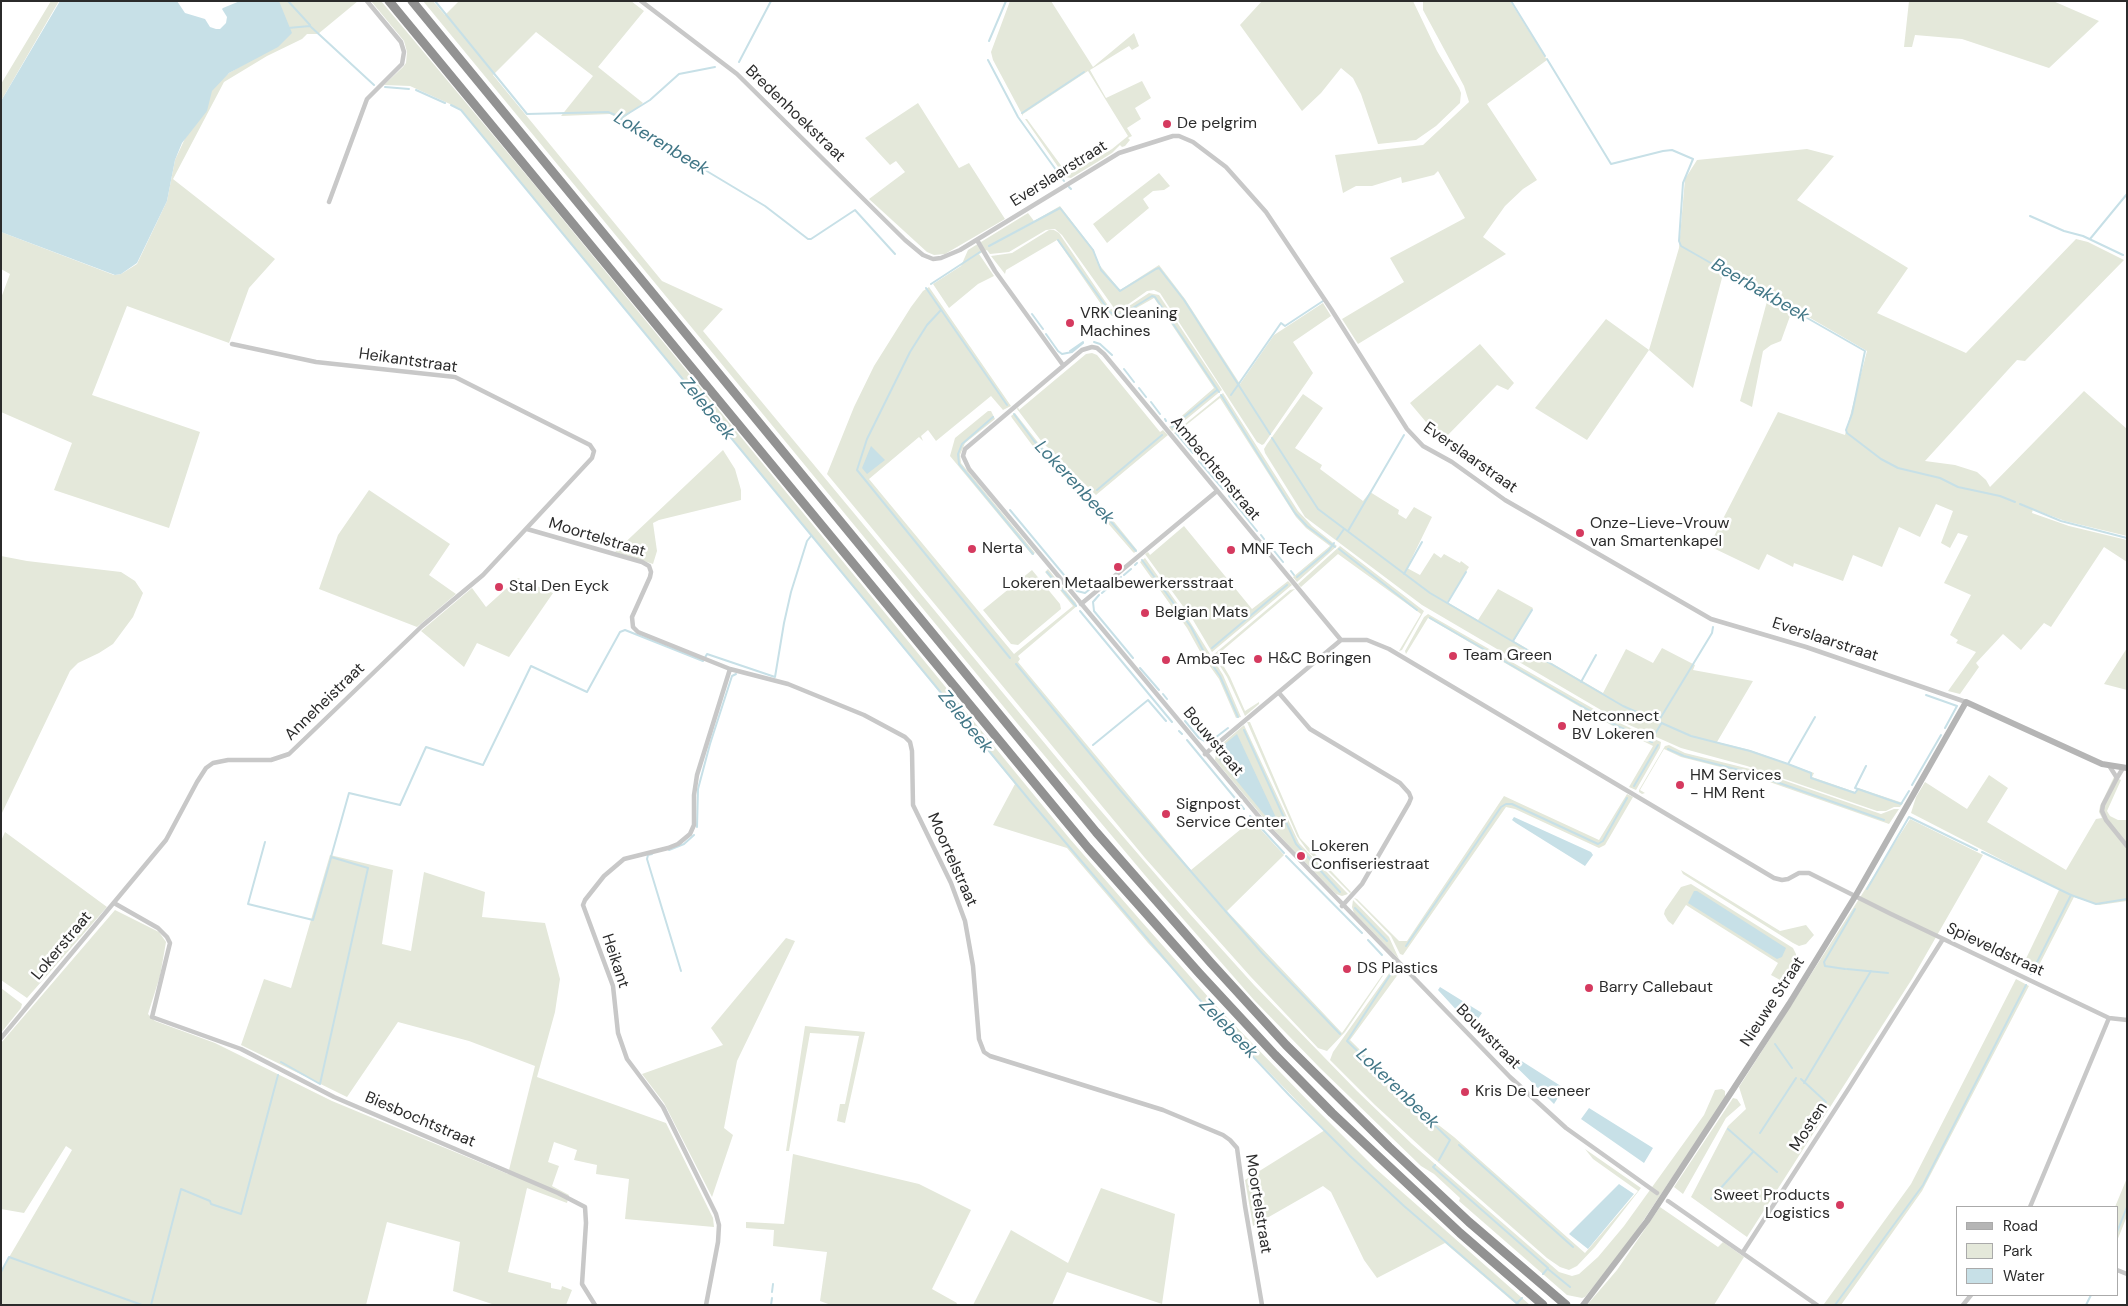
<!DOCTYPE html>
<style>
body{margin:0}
#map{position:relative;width:2128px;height:1306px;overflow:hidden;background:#fff;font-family:"DM Sans",sans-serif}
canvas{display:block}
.frame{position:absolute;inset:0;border:2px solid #2b2b2b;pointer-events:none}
.legend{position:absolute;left:1956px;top:1206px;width:162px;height:90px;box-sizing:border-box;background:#fff;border:1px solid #aaa;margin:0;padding:6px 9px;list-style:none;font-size:15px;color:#2b2b2b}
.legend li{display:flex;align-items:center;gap:10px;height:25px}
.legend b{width:25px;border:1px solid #aaa}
</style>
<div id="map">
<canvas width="2128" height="1306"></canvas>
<div class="frame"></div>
<ul class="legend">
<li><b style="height:6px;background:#b5b5b5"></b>Road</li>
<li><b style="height:14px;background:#e4e8da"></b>Park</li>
<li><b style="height:14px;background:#c7e0e7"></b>Water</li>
</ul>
</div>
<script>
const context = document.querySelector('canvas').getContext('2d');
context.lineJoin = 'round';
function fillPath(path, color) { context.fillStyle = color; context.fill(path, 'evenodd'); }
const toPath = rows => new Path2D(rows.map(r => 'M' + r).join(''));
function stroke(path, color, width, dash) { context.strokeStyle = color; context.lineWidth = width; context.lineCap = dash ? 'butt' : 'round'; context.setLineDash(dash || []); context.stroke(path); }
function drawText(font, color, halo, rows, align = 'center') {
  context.font = font + ' "DM Sans",sans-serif'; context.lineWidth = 5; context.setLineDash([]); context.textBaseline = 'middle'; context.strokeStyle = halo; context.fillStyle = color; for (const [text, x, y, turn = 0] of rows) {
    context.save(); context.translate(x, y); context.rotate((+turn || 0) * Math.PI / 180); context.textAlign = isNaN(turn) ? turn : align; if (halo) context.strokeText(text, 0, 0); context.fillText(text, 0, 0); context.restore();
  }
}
const green = toPath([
 [51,1,59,1,1,101,1,84],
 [273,1,358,1,318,34,307,34,302,39,267,56,224,82,173,179,275,259,249,288,229,343,127,306,92,395,200,432,169,528,54,490,72,443,1,412,1,298,10,274,1,269,1,232,114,275,121,274,137,264,167,201,175,160,208,89,229,73,255,58],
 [371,1,381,1,538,189,1070,839,1141,921,1218,1008,1312,1105,1375,1168,1530,1305,1517,1305,1445,1243,1377,1278,1364,1260,1331,1192,1323,1186,1253,1226,1245,1180,1325,1130,1235,1037,1148,943,1067,848,993,825,1015,784,461,109,410,86,384,85,403,67,406,63,407,52,404,41],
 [423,1,433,1,445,15,459,1,631,1,644,11,598,67,643,103,621,120,610,114,561,116,593,76,536,32,493,75,662,281,723,309,703,331,1095,804,1189,913,1254,985,1357,1091,1412,1144,1559,1272,1572,1276,1579,1274,1598,1257,1624,1226,1704,1115,1715,1090,1722,1089,1725,1091,1725,1098,1627,1245,1585,1297,1582,1298,1567,1295,1459,1201,1460,1198,1434,1174,1421,1166,1320,1068,1254,1000,1149,880,1017,723],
 [1010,1,1051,1,1093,67,1134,33,1139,46,1132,50,1129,46,1090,70,1106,98,1142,81,1151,98,1135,108,1141,119,1127,128,1132,136,1128,138,1130,140,1125,146,1122,147,1120,145,1112,153,1071,178,1065,177,1025,119,1027,119,1068,175,1112,149,1128,136,1088,71,1023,114,1023,116,993,60,991,52],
 [1262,1,1413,1,1437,51,1459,88,1461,93,1460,103,1436,126,1416,140,1378,144,1361,94,1353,78,1341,68,1321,93,1302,111,1240,25],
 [1423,1,1510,1,1547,60,1487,104,1537,180,1523,189,1505,206,1483,237,1506,254,1358,344,1342,319,1404,282,1390,258,1465,218,1438,171,1434,175,1402,183,1401,177,1372,186,1356,186,1343,193,1335,155,1423,145,1469,102,1464,86,1423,10],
 [1909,1,2053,1,2099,21,2049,68,1962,39,1915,35,1912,47,1904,47],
 [918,103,959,168,969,163,1005,219,945,254,934,255,927,252,869,199,905,172,896,161,890,165,865,138],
 [1807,149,1834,156,1797,200,1908,268,1877,313,1966,353,2076,239,2088,242,2124,260,2025,361,2017,360,1925,461,1955,465,1977,472,1986,480,1990,487,2084,391,2127,429,2127,536,2065,521,2033,509,2032,513,2069,526,2127,540,2127,562,2104,547,2051,627,2044,623,2021,650,2003,634,1976,663,1979,667,1960,694,1948,691,1976,652,1956,643,1958,640,1950,635,1971,595,1944,583,1968,536,1958,533,1950,548,1941,543,1953,511,1936,504,1920,537,1899,527,1882,567,1853,555,1843,581,1794,563,1793,567,1767,554,1759,570,1709,546,1778,412,1845,435,1867,351,1793,308,1781,341,1771,345,1763,351,1752,407,1740,401,1769,294,1745,280,1742,285,1723,274,1693,388,1649,350,1587,440,1535,408,1606,319,1649,350,1679,248,1685,179,1697,160],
 [1159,173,1170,186,1164,190,1153,191,1143,199,1149,208,1107,243,1093,224],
 [1060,206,1094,250,1097,262,1120,290,1159,265,1185,299,1240,384,1274,335,1323,303,1331,316,1293,342,1313,373,1264,444,1262,445,1257,442,1160,293,1154,290,1147,291,1123,308,1114,308,1062,235,1055,229,1046,230,1009,252,990,254,987,250,979,254,994,276,978,284,949,308,933,284,961,266,968,250,1028,213,1034,221],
 [1049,230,1054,230,1059,233,1109,307,1114,311,1123,310,1149,293,1159,295,1222,390,1172,431,1169,427,1214,388,1154,298,1124,315,1119,317,1112,316,1103,307,1057,240,1006,270,1005,274,991,256,1012,253],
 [929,287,1011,406,1003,410,991,396,936,441,928,430,921,436,923,441,919,437,869,479,1014,654,1073,606,1045,572,1048,569,1076,603,1077,606,1018,656,1020,659,1018,662,1191,870,1252,820,1284,855,1227,911,1342,1033,1390,964,1388,962,1391,960,1391,964,1345,1032,1327,1051,1318,1048,1250,976,1145,858,827,474,854,407,874,366,911,307,923,291],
 [1480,344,1514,383,1508,390,1497,385,1442,441,1410,403],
 [1092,353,1097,355,1160,432,1163,430,1168,435,1096,495,1042,442,1017,409,1018,407,1019,410,1086,354],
 [1223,393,1298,511,1312,526,1337,546,1297,582,1293,577,1330,546,1306,528,1296,517,1220,398,1175,434,1174,433],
 [1303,394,1323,408,1295,448,1322,465,1320,469,1363,501,1370,492,1399,510,1398,514,1406,519,1414,507,1432,517,1407,568,1420,575,1434,553,1441,558,1444,554,1460,563,1461,561,1469,567,1447,602,1478,620,1498,589,1533,608,1514,641,1603,693,1626,649,1653,663,1662,648,1695,665,1693,670,1753,681,1717,742,1750,750,1814,773,1812,777,1855,792,1858,788,1903,803,1900,807,1894,807,1886,811,1877,811,1747,766,1681,748,1618,720,1422,605,1305,517,1265,453,1264,449,1267,444],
 [988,411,991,411,995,419,965,443,960,455,961,463,1035,553,1032,555,950,456,955,438],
 [1015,413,1040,445,1103,508,1137,550,1134,553,1132,551,1086,498,1032,445,1012,418,1011,416],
 [723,450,735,469,741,490,741,500,659,520,653,523,657,551,653,564,615,552],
 [369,490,450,544,429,575,456,594,417,627,319,589,338,535],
 [1184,526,1252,609,1288,581,1292,585,1212,652,1193,620,1145,554,1148,552,1150,555],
 [1340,546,1424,611,1402,650,1399,651,1421,614,1338,554,1301,587,1298,584],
 [1,556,27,561,121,572,135,581,143,593,133,617,113,644,99,653,78,663,70,671,1,815],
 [1145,558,1187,617,1223,675,1241,717,1236,718,1219,679,1202,655,1187,628,1140,562],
 [1032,570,1060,604,1061,609,1018,645,1011,644,983,610],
 [518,578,553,593,509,657,477,643,464,667,421,631,472,588,486,607],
 [1295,589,1217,655,1230,677,1245,711,1259,702,1259,704,1245,716,1227,677,1213,655,1290,590],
 [1428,614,1613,720,1661,742,1660,748,1636,790,1629,787,1653,746,1611,725,1428,618,1406,654,1405,651,1424,617],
 [2127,648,2127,690,2104,684],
 [1247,722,1250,722,1300,838,1351,892,1350,893,1307,850,1297,836],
 [1244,725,1299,843,1348,894,1342,896,1336,894,1272,828,1215,760,1217,748],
 [1669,745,1685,753,1754,770,1881,814,1894,809,1899,809,1889,824,1744,773,1681,757,1664,749,1640,790,1645,793,1642,794,1639,792,1639,790,1665,746],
 [1989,775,2008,788,1987,822,2066,870,2096,819,2102,818,2099,812,2100,806,2114,777,2121,780,2107,811,2110,816,2118,820,2127,820,2127,901,2099,905,2074,897,2034,975,2021,969,2059,890,2062,891,1911,813,1916,797,1925,782,1967,809],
 [1627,794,1633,797,1605,845,1599,848,1515,809,1506,807,1403,955,1400,954,1391,936,1354,898,1357,899,1399,941,1407,941,1504,796,1599,840],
 [1910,819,1983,855,1912,979,1747,1237,1691,1197,1728,1126,1746,1109,1739,1087],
 [5,832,107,907,27,998,1,980,1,841],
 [330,855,393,870,382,944,411,951,424,872,485,892,482,917,545,923,560,979,555,1012,537,1077,666,1123,713,1218,714,1227,625,1219,629,1179,596,1174,597,1165,574,1160,577,1150,554,1142,548,1162,559,1166,552,1186,569,1195,567,1203,527,1188,508,1272,551,1283,551,1288,561,1290,562,1286,572,1290,566,1305,495,1305,453,1291,460,1242,387,1222,366,1305,1,1305,1,1271,72,1150,66,1146,24,1213,1,1209,1,1043,115,910,159,932,166,942,160,976,148,1014,155,1021,215,1043,332,1101,508,1174,535,1066,469,1041,398,1022,347,1097,241,1045,264,979,291,988],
 [1681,870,1780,931,1806,925,1814,935,1806,944,1799,946,1793,943,1683,874],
 [1691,884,1793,948,1796,954,1796,960,1784,979,1780,980,1771,975,1778,963,1686,905,1673,925,1668,921,1664,914,1665,910,1681,887],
 [1353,900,1389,937,1399,959,1354,913,1352,907],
 [786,938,795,941,737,1061,724,1128,733,1135,712,1197,664,1103,642,1074,723,1045,711,1028],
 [1395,965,1395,968,1397,966,1399,969,1399,973,1350,1040,1427,1116,1454,1137,1585,1253,1638,1191,1593,1159,1585,1149,1641,1188,1595,1247,1577,1266,1569,1270,1560,1267,1547,1258,1423,1149,1375,1105,1330,1060,1333,1052],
 [2016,979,2029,986,1922,1191,1841,1305,1826,1305,1824,1304,1911,1184],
 [1,988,22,1004,21,1008,1,1033],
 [805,1026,865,1032,845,1123,837,1121,840,1104,845,1104,859,1036,810,1033,789,1151,786,1151],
 [1733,1098,1737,1099,1741,1105,1726,1118,1683,1194,1674,1187],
 [793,1154,919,1184,971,1210,932,1289,957,1303,956,1305,831,1305,820,1301,827,1252,773,1246,774,1230,746,1228,746,1222,784,1224],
 [2127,1178,2127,1216,2117,1241,2117,1207,2115,1207],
 [1101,1188,1175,1214,1162,1304,1067,1272,1052,1305,973,1305,1011,1230,1068,1263],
 [1660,1207,1718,1247,1723,1242,1744,1257,1714,1305,1587,1305,1617,1270]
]);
const water = toPath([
 [60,1,177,1,185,13,205,19,210,27,216,29,220,29,226,23,227,17,222,9,223,8,240,1,279,1,292,33,278,47,229,73,212,91,207,111,182,143,175,160,167,201,137,263,121,274,115,275,1,232,1,101],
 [871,446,885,460,867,474,862,468],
 [1237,734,1279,824,1278,825,1275,825,1263,813,1219,759,1217,754,1221,747],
 [1514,817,1591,852,1593,855,1585,866,1516,823,1512,820],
 [1694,891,1697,891,1786,948,1782,957,1777,959,1688,903],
 [1440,987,1482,1013,1472,1027,1438,990],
 [1498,1046,1564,1088,1554,1104,1497,1048],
 [1589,1108,1653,1148,1644,1163,1581,1119],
 [1619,1184,1634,1194,1588,1249,1569,1234]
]);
const stream = toPath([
 [288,1,310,25],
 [435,1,527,114,608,112,618,116,625,122,765,206,808,239,811,239,855,210,895,254],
 [1511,1,1545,56],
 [288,28,310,26,374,85],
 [989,41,1006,1],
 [1547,59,1611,164,1663,151,1672,150,1693,159,1683,183,1679,241,1681,246,1865,351,1852,414,1846,430,1847,433,1881,459,1898,468,1940,478,1958,487,2000,496,2015,502],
 [988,60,1018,117,1064,181],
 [739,62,771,1],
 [385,87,409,89],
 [416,90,445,103],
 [451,105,461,110,1031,802,1198,998,1289,1095,1350,1156,1404,1206,1519,1305],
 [1022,113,1084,72],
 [621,118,650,100,679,74,715,67],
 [1069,187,1071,189],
 [2030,216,2064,231,2083,236,2123,255],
 [2090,239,2127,194],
 [1058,240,1110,312,1114,315,1123,314,1152,296,1155,297,1219,392],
 [989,246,1060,208,1093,250,1101,270,1120,291,1156,269,1159,268,1184,300,1270,434],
 [931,284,980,252],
 [926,288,1007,405],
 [941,310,927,325,910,352,867,439,857,470,1010,658],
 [1032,314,1043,329],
 [1046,334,1058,351,1062,354,1072,352,1083,343],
 [1094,342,1100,344,1112,355],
 [1070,351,1083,342],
 [1124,369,1134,382],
 [1139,388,1146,397],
 [1221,395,1295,513,1307,526,1335,547],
 [1231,395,1281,323,1285,326,1323,301],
 [1151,402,1160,414],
 [1014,414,1034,441,1089,496,1136,551],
 [993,417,962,444,958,454,959,464,1033,554],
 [1165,419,1166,421],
 [1172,427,1217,390],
 [1176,433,1193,453],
 [1272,438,1318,509,1430,593,1623,706,1691,736,1750,751,1788,764,1811,773,1811,778,1855,793,1858,789,1901,804,1909,791],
 [1199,461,1223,489],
 [1097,490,1162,435],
 [1229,496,1257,531],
 [2020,504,2061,521,2127,538],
 [1010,510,1069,581],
 [1348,531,1404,435],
 [1261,535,1264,539],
 [1337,539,1344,529],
 [1271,547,1283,562],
 [1339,549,1417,610],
 [1142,560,1191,627,1205,654,1220,676,1238,717],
 [1135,565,1137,563],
 [1291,571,1294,575],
 [1047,572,1076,606],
 [1404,574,1422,542],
 [1124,575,1131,569],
 [1297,577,1329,550,1334,543],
 [1113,584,1121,577],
 [1073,587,1077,591,1085,593,1099,582],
 [1102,593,1110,586],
 [1099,595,1093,602,1094,611,1133,658],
 [1448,602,1466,572],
 [1080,611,1172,722],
 [1430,618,1611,723,1652,742,1653,739],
 [1513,641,1532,610],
 [1212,648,1287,585],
 [1016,664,1120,790,1262,953,1340,1034],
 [1140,668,1159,690],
 [1581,682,1596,655],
 [1163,694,1167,699],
 [1926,695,1957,706,1945,728],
 [1185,721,1199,738,1206,742,1211,741,1228,728],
 [1658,722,1712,633,1713,627],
 [1244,730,1296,844,1340,892],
 [1179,731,1182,734],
 [1655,734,1661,724],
 [1187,740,1244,809],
 [1093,745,1148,700,1166,721],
 [1668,749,1684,756,1751,773,1884,820],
 [1788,764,1815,717],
 [1912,785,1941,735],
 [1634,786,1658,745],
 [1858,789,1855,788,1866,766],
 [1250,816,1284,853],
 [697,827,698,789,710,744,732,676,736,674],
 [265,842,248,904,313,920,331,858],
 [669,850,684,844,694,835],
 [1982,852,2071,895],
 [652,854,648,855,647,859,681,971],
 [1286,856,1362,933],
 [1867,889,1909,817,1977,850],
 [1355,908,1387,941],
 [1368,940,1382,955],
 [1406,946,1501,807,1506,804,1512,804,1598,844,1603,841,1627,798],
 [1394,969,1347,1041,1450,1140,1439,1160],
 [1845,969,1825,966,1824,962,1855,909],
 [1847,969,1888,973],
 [2031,974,2071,895,2096,904,2127,899],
 [1775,1044,1792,1068],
 [281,1062,320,1084,368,868,331,857,349,793,400,805,426,747,483,765,531,666,587,692,620,632,625,630,703,661,707,654,775,677,784,623,791,592,807,541,811,536],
 [1801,1079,1826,1102],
 [1804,1083,1871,971],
 [1728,1129,1777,1172],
 [1760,1133,1796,1078],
 [1459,1145,1573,1247],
 [1435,1165,1433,1167,1548,1268,1543,1274],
 [1711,1199,1753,1152],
 [2117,1232,2127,1207],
 [1548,1269,1570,1287],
 [1,1272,9,1257,142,1305],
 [772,1292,773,1284],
 [1517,1303,1522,1298],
 [151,1305,181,1189,210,1201,211,1204,241,1214,278,1075],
 [771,1305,772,1298],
 [1835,1305,1923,1185,2026,985],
 [2086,1305,2091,1295]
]);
const street = toPath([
 [641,1,737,74,905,240,923,255,933,259,941,258,960,250,1119,153,1173,136,1179,136,1193,142,1226,167,1266,212,1331,309,1407,429,1423,446,1452,462,1505,500,1711,619,1806,647,1966,702],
 [329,202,367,99,402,64,404,52,401,42,367,1],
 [977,240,995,271,1063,365],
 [527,529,642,562,649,566,651,572,650,577,632,617,633,627,638,632,730,669,788,684,864,715,905,737,910,742,912,751,913,805,951,883,965,921,973,966,979,1039,984,1052,990,1056,1163,1110,1223,1135,1230,1140,1237,1148,1245,1206,1262,1305],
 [1081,604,1217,491],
 [1341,640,1104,354,1097,348,1092,347,1082,350,965,449,963,456,969,469,1266,825,1510,1077,1566,1128,1657,1193],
 [1341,640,1367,640,1389,649,1774,878,1782,880,1788,879,1799,873,1809,873,1891,914,2109,1018,2127,1020],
 [1279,693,1310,729,1400,783,1409,793,1411,798,1409,803,1362,884,1342,906],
 [1205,754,1341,640],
 [2110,767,2117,778,2103,805,2102,811,2106,820,2127,846],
 [2117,778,2123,768],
 [114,903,158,928,167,937,170,943,152,1017,241,1049,334,1097,558,1193,585,1207,586,1223,582,1284,595,1305],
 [1,1038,166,840,197,782,206,768,213,763,228,760,271,760,289,754,422,626,483,575,592,458,594,451,590,445,455,377,316,362,232,344],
 [1668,1201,1817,1305],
 [2030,1207,2109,1018],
 [1743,1252,1849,1088,1943,939],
 [2117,1270,2127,1274],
 [706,1305,718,1242,719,1225,716,1214,663,1107,627,1059,618,1033,613,986,583,905,585,900,604,876,624,859,668,848,678,844,690,834,694,825,694,795,697,775,730,669],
 [1963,1305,1971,1295]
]);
const secondary = toPath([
 [1583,1305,1647,1221,1789,1004,1856,895,1966,702,2102,764,2127,768]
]);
const highway = toPath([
 [389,1,1088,848,1199,973,1275,1055,1332,1113,1460,1233,1543,1305],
 [412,1,1096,832,1211,963,1286,1045,1389,1147,1469,1222,1566,1305]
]);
const markers = [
 [1167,124,5,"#d53a5f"],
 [1070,323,5,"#d53a5f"],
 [1580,533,5,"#d53a5f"],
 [972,549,5,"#d53a5f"],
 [1231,550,5,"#d53a5f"],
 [1118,567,5,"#d53a5f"],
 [499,587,5,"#d53a5f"],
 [1145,613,5,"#d53a5f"],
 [1453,656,5,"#d53a5f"],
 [1258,659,5,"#d53a5f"],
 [1166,660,5,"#d53a5f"],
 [1562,726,5,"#d53a5f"],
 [1680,785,5,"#d53a5f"],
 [1166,814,5,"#d53a5f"],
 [1301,856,5,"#d53a5f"],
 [1347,969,5,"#d53a5f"],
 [1589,988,5,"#d53a5f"],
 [1465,1092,5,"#d53a5f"],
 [1840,1205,5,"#d53a5f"]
];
const streetNames = [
 ["Bredenhoekstraat",795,114,44],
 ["Everslaarstraat",1059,174,-32],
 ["Heikantstraat",408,361,8],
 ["Everslaarstraat",1470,458,35],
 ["Ambachtenstraat",1215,469,50],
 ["Moortelstraat",597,538,17],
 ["Everslaarstraat",1825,640,18],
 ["Anneheistraat",325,702,-44],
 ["Bouwstraat",1213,742,50],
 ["Moortelstraat",952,860,66],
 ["Lokerstraat",62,946,-50],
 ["Spieveldstraat",1995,950,25],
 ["Heikant",615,961,72],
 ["Nieuwe Straat",1773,1002,-57],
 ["Bouwstraat",1488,1037,45],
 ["Biesbochtstraat",420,1120,23],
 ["Mosten",1809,1127,-57],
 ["Moortelstraat",1258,1204,81]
];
const poiNames = [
 ["De pelgrim",1177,124],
 ["VRK Cleaning",1080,314],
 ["Machines",1080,332],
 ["Onze-Lieve-Vrouw",1590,524],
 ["van Smartenkapel",1590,542],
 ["Nerta",982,549],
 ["MNF Tech",1241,550],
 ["Lokeren Metaalbewerkersstraat",1118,584,"center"],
 ["Stal Den Eyck",509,587],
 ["Belgian Mats",1155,613],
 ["Team Green",1463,656],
 ["H&C Boringen",1268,659],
 ["AmbaTec",1176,660],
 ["Netconnect",1572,717],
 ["BV Lokeren",1572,735],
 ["HM Services",1690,776],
 ["- HM Rent",1690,794],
 ["Signpost",1176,805],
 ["Service Center",1176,823],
 ["Lokeren",1311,847],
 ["Confiseriestraat",1311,865],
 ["DS Plastics",1357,969],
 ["Barry Callebaut",1599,988],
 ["Kris De Leeneer",1475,1092],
 ["Sweet Products",1830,1196,"right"],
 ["Logistics",1830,1214,"right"]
];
const waterNames = [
 ["Lokerenbeek",661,144,31],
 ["Beerbakbeek",1760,291,30],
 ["Zelebeek",707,409,51],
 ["Lokerenbeek",1074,483,47],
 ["Zelebeek",965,722,51],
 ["Zelebeek",1228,1029,46],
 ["Lokerenbeek",1397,1089,44]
];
fillPath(green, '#e4e8da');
fillPath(water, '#c7e0e7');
stroke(stream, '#c7e0e7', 2);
stroke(street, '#c8c8c8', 4.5);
stroke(secondary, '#b5b5b5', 6);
stroke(highway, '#929292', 9);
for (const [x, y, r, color] of markers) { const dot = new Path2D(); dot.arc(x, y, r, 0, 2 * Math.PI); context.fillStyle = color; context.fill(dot); stroke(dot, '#fff', 2); }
drawText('16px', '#2b2b2b', '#fff', streetNames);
drawText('16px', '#2b2b2b', '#fff', poiNames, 'left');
drawText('italic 18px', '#417686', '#fff', waterNames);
</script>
